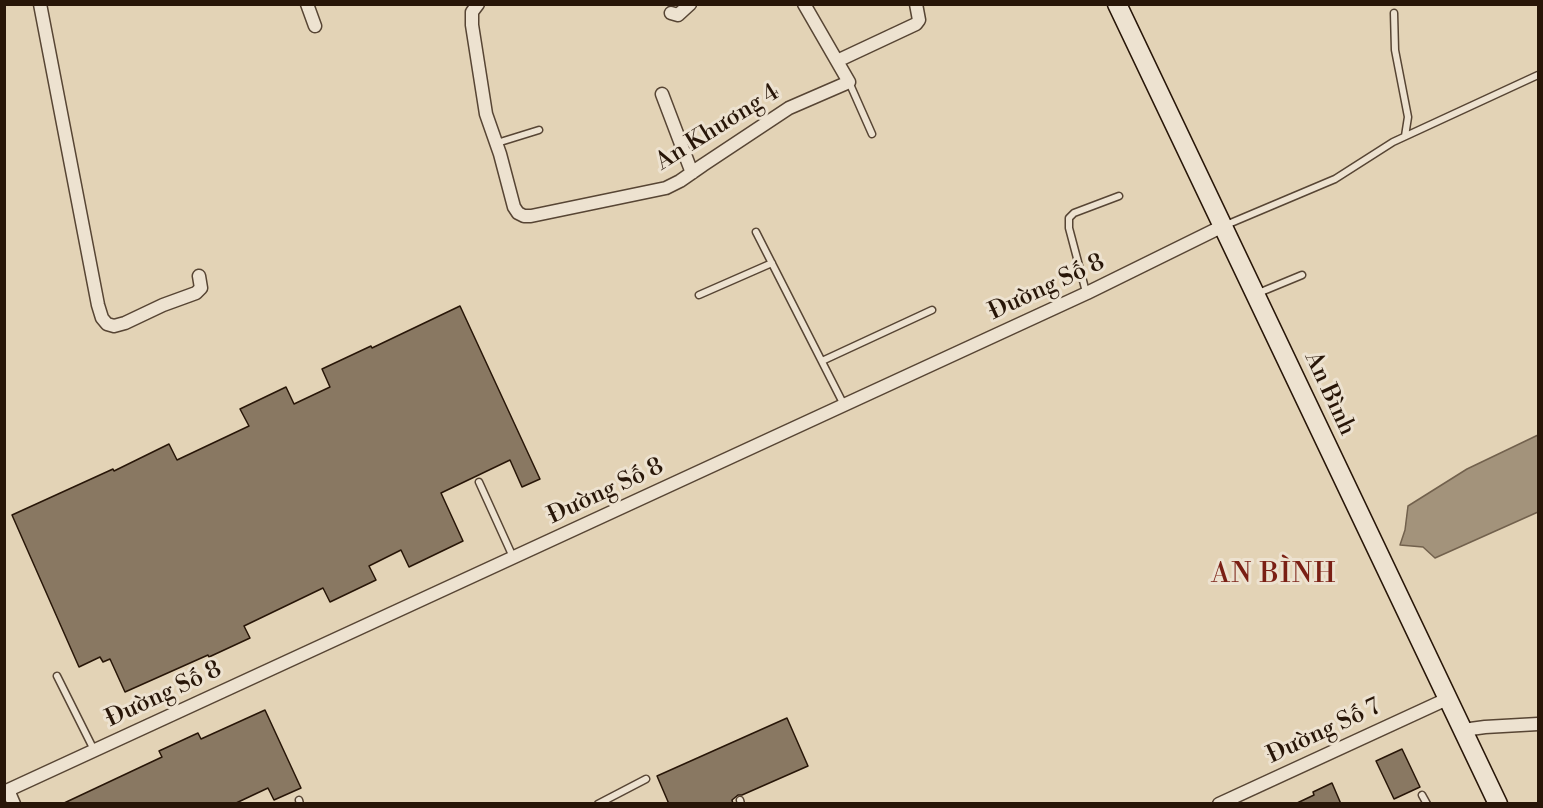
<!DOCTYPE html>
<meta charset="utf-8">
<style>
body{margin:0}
#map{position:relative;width:1543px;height:808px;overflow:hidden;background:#e3d3b6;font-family:"Libre Bodoni",serif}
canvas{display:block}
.frame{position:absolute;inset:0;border:6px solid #281608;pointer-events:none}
</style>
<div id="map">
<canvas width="1543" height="808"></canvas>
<div class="frame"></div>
</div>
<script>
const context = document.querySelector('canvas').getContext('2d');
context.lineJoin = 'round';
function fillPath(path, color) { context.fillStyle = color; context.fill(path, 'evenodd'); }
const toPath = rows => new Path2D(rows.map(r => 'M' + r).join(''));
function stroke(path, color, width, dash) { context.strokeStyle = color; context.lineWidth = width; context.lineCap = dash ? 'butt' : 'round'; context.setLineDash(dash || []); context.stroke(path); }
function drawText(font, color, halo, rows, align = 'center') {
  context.font = font + ' "Libre Bodoni",serif'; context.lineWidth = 6; context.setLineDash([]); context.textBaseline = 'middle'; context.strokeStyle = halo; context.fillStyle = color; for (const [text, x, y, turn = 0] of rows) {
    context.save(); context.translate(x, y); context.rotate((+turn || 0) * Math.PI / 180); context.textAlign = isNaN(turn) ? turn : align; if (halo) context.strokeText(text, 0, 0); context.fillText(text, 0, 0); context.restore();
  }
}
const water = toPath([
 [1538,435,1538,512,1435,558,1423,547,1400,545,1405,530,1408,506,1467,469,1538,435]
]);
const building = toPath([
 [460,306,540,479,522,487,510,460,441,493,463,541,409,567,401,550,369,566,376,580,330,602,323,588,244,626,250,638,209,657,208,655,125,692,110,659,103,662,100,657,79,667,12,515,113,469,114,471,169,444,177,460,249,426,240,409,286,387,294,404,330,387,322,369,371,346,372,348,460,306],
 [265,710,301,788,274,800,268,788,234,804,62,804,162,757,159,751,198,733,201,739,265,710],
 [787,718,808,766,742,795,738,795,732,800,733,804,669,804,657,776,787,718],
 [1402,749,1420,787,1394,799,1376,761,1402,749],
 [1332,783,1341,804,1295,804,1314,795,1313,792,1332,783]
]);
const lane = toPath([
 [1394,13,1395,50,1408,117,1405,136],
 [849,82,872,134],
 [497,143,539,130],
 [1226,225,1335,179,1393,142,1538,75],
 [756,232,844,405],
 [1086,292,1069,228,1069,218,1074,213,1119,196],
 [1256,294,1302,275],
 [699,295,772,263],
 [822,361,932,310],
 [479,482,513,557],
 [57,676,94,750],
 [1422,795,1427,804],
 [299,800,300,804],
 [740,800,741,804],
 [598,804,646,779]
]);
const street = toPath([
 [40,4,98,305,102,318,107,324,114,326,125,323,163,305,196,293,201,288,199,276],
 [307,4,315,26],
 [478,4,472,12,472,25,486,114,500,154,514,207,518,213,524,216,531,216,666,188,680,181,703,165,789,108,849,82,804,4],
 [671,13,678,15,690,4],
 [837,61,916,24,919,20,916,4],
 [662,94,692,173],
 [1463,730,1485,727,1538,724],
 [8,790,14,804],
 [4,792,1087,293,1223,226],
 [1219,804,1447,699]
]);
const secondary = toPath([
 [1117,4,1498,804]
]);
const streetNames = [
 ["An Khương 4",718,128,-32],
 ["Đường Số 8",1047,288,-25],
 ["An Bình",1329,394,65],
 ["Đường Số 8",606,492,-25],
 ["Đường Số 8",164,695,-25],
 ["Đường Số 7",1324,732,-25]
];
const quarterNames = [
 ["AN BÌNH",1274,576]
];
fillPath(water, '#a3937b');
stroke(water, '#72614d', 1.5);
fillPath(building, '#897862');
stroke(building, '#281608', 1.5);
stroke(lane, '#574534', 9);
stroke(street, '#574534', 15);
stroke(secondary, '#281608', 21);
stroke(lane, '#ede2d0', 6);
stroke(street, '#ede2d0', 12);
stroke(secondary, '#ede2d0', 18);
drawText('24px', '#281608', '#ede2d0', streetNames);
context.letterSpacing = '1.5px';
drawText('27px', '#7a1f14', '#ede2d0', quarterNames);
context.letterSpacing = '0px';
</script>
